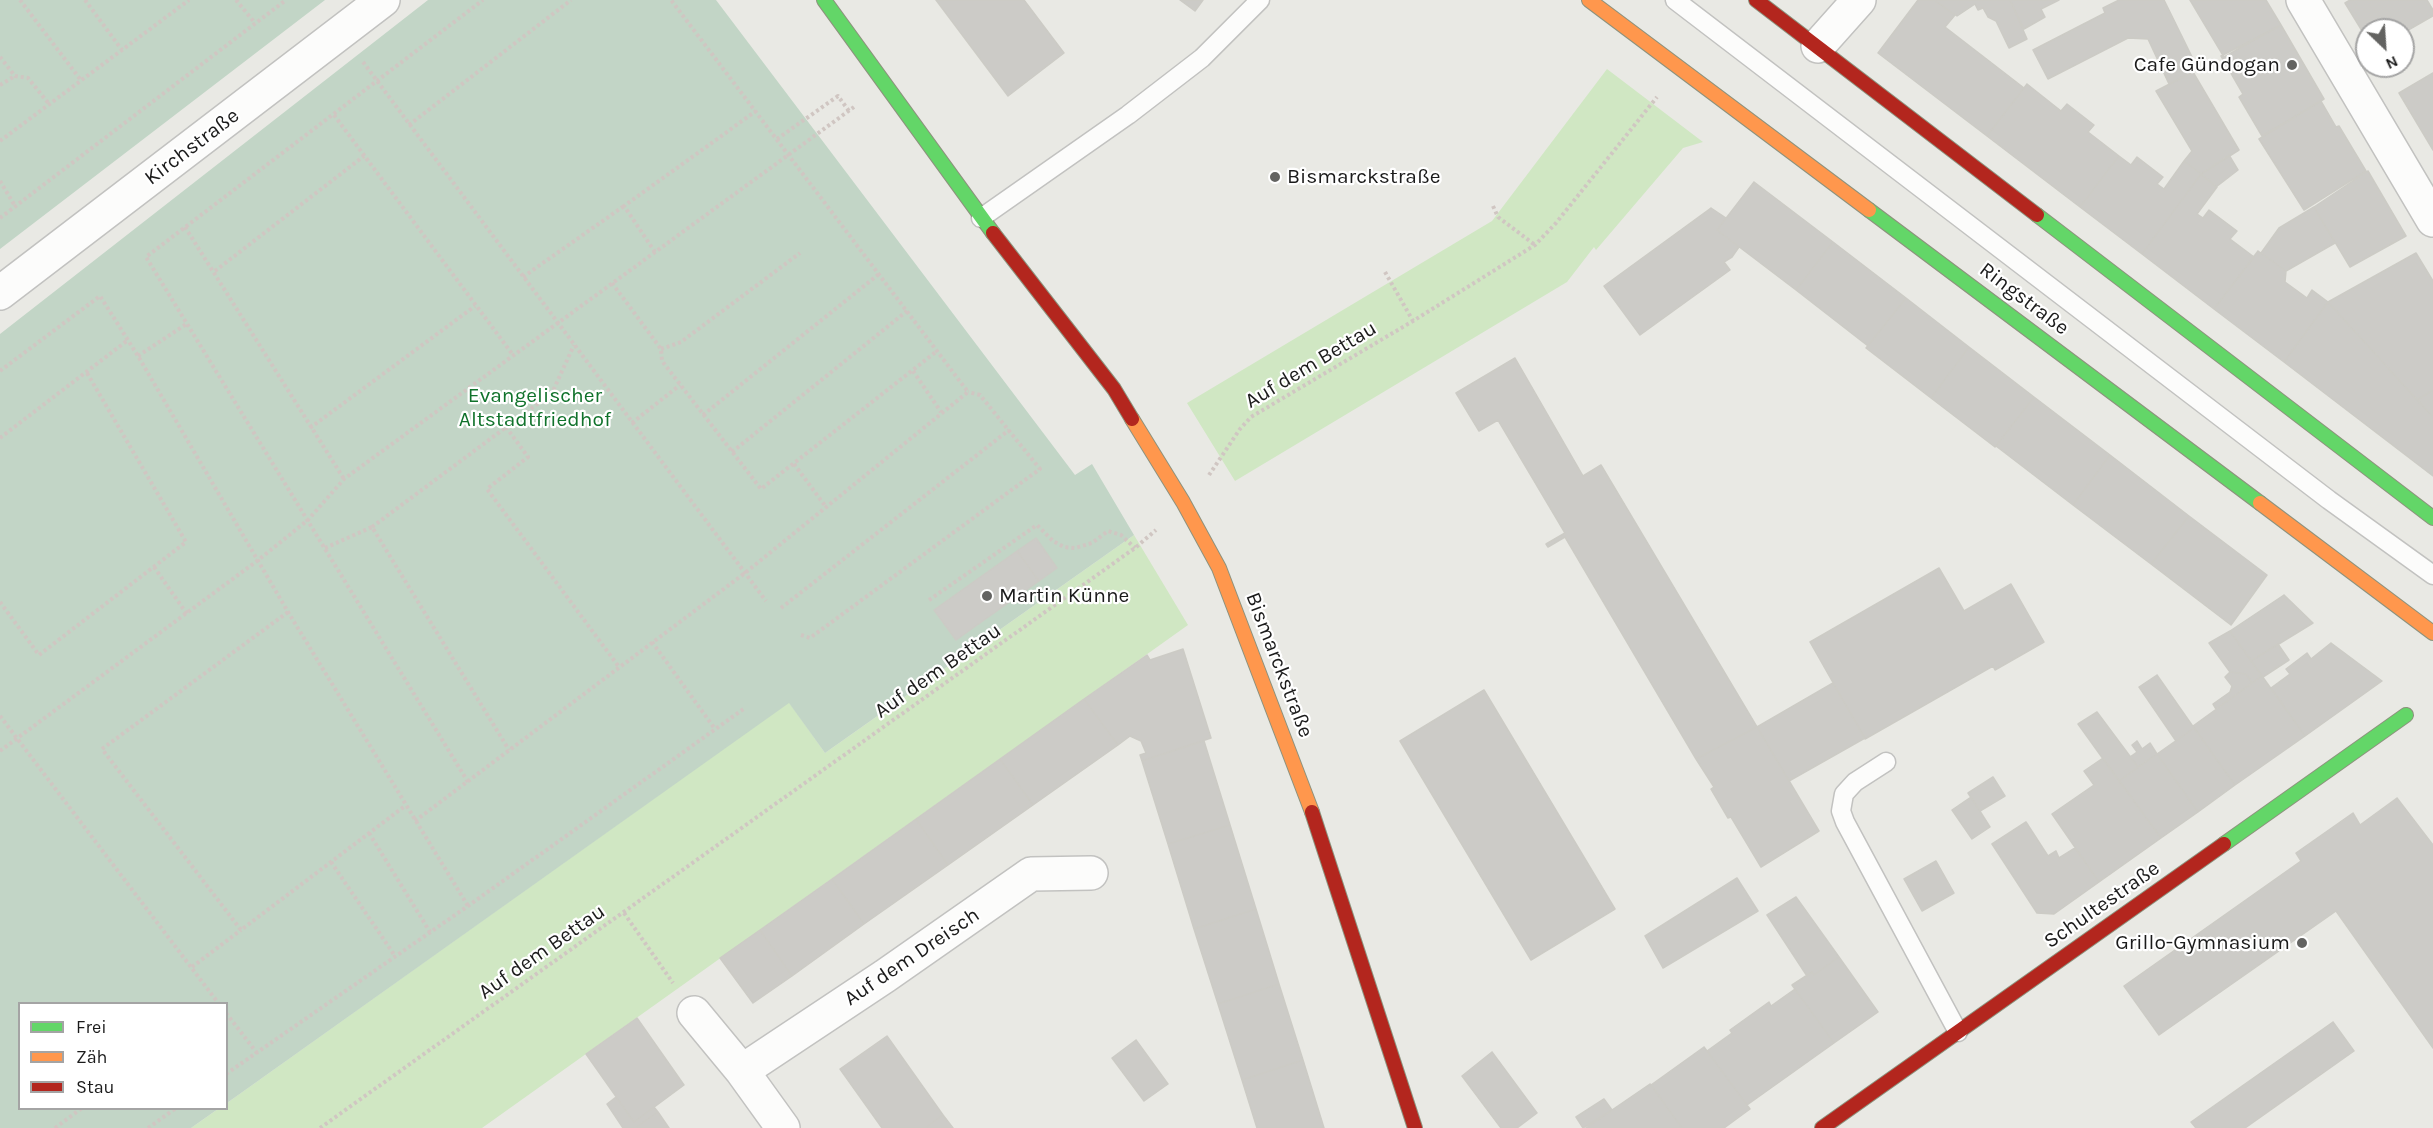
<!DOCTYPE html>
<meta charset="utf-8">
<style>
body{margin:0}
#map{position:relative;width:2433px;height:1128px;overflow:hidden;background:#e9e9e4;font-family:Karla,sans-serif}
canvas{display:block}
.legend{position:absolute;left:18px;top:1002px;width:210px;height:108px;box-sizing:border-box;background:#fff;border:2px solid #a4a4a4;margin:0;padding:8px 10px;list-style:none;font-size:18px;color:#1b1b1b}
.legend li{display:flex;align-items:center;gap:12px;height:30px}
.legend b{width:30px;border:2px solid #a4a4a4}
.north{position:absolute;left:2355px;top:18px;width:60px;height:60px;box-sizing:border-box;background:#fff;border:2px solid #a4a4a4;border-radius:50%;rotate:155deg;font-size:16px;font-weight:700;line-height:24px;text-align:center;color:#1b1b1b}
.north::after{content:'';display:block;margin:auto;width:21px;height:27px;background:#636361;clip-path:polygon(50% 0,100% 100%,50% 72%,0 100%)}
</style>
<div id="map">
<canvas width="2433" height="1128"></canvas>
<ul class="legend">
<li><b style="height:8px;background:#63d668"></b>Frei</li>
<li><b style="height:8px;background:#ff974d"></b>Zäh</li>
<li><b style="height:8px;background:#b3261e"></b>Stau</li>
</ul>
<div class="north">N</div>
</div>
<script>
const context = document.querySelector('canvas').getContext('2d');
context.lineJoin = 'round';
function fillPath(path, color) { context.fillStyle = color; context.fill(path, 'evenodd'); }
const toPath = rows => new Path2D(rows.map(r => 'M' + r).join(''));
function stroke(path, color, width, dash) { context.strokeStyle = color; context.lineWidth = width; context.lineCap = dash ? 'butt' : 'round'; context.setLineDash(dash || []); context.stroke(path); }
function drawText(font, color, halo, rows, align = 'center') {
  context.font = font + ' Karla,sans-serif'; context.lineWidth = 4.5; context.setLineDash([]); context.textBaseline = 'middle'; context.strokeStyle = halo; context.fillStyle = color; for (const [text, x, y, turn = 0] of rows) {
    context.save(); context.translate(x, y); context.rotate((+turn || 0) * Math.PI / 180); context.textAlign = isNaN(turn) ? turn : align; if (halo) context.strokeText(text, 0, 0); context.fillText(text, 0, 0); context.restore();
  }
}
const grass = toPath([
 [1607,69,1703,142,1683,148,1596,250,1594,247,1567,282,1235,481,1187,403,1492,221],
 [1134,535,1188,625,482,1128,191,1128,218,1109,226,1108,227,1103,789,702,825,753]
]);
const cemetery = toPath([
 [0,0,325,0,0,249],
 [428,0,716,0,1075,475,1092,464,1134,535,825,753,789,703,227,1103,226,1004,20,1004,20,1108,218,1109,191,1128,0,1128,0,334]
]);
const building = toPath([
 [936,0,1024,0,1064,53,1008,96,936,0],
 [1180,0,1203,0,1195,11,1180,0],
 [1918,0,1934,0,1955,15,1945,27,2024,88,1987,136,1878,53,1918,0],
 [1934,0,2010,0,2027,39,2009,48,1996,21,1988,17,1983,8,1978,10,1975,4,1957,16,1934,0],
 [2010,0,2059,0,2041,9,2045,17,2024,29,2010,0],
 [2119,0,2164,0,2198,69,2169,84,2148,39,2128,38,2048,79,2033,50,2105,13,2103,8,2119,0],
 [2190,0,2266,0,2281,25,2224,57,2190,0],
 [2350,0,2427,0,2433,10,2433,16,2403,33,2403,30,2367,30,2367,39,2345,3,2350,0],
 [2281,25,2324,99,2262,136,2239,97,2243,94,2221,56,2281,25],
 [2193,72,2239,150,2201,174,2184,161,2192,151,2156,91,2193,72],
 [2433,73,2433,150,2399,93,2433,73],
 [2027,84,2061,111,2067,104,2094,125,2088,132,2119,156,2080,207,1987,136,2027,84],
 [2321,101,2336,127,2339,126,2366,171,2304,210,2259,139,2321,101],
 [2229,155,2238,170,2216,187,2201,174,2229,155],
 [2119,156,2131,165,2137,157,2163,177,2157,184,2164,189,2184,161,2201,174,2142,254,2080,207,2119,156],
 [2368,171,2406,236,2350,267,2314,207,2368,171],
 [2201,174,2217,187,2197,214,2203,218,2209,210,2237,231,2230,239,2254,257,2214,309,2142,254,2201,174],
 [1754,182,1833,242,1796,290,1717,230,1754,182],
 [2314,207,2335,243,2286,271,2261,253,2279,228,2314,207],
 [1711,208,1726,218,1717,230,1739,247,1732,257,1724,262,1730,270,1640,335,1604,286,1711,208],
 [1833,242,1906,298,1868,346,1796,290,1833,242],
 [2258,251,2286,271,2285,282,2307,298,2312,290,2328,302,2284,362,2214,309,2258,251],
 [2416,253,2433,281,2433,390,2417,400,2328,302,2416,253],
 [1906,298,1969,347,1931,398,1866,348,1906,298],
 [2328,302,2433,417,2433,476,2284,362,2328,302],
 [1969,347,2034,397,1995,447,1931,398,1969,347],
 [1515,358,1583,476,1601,465,1757,727,1696,759,1565,537,1548,547,1546,544,1565,533,1498,420,1479,431,1456,393,1515,358],
 [2433,390,2433,417,2417,400,2433,390],
 [2034,397,2110,455,2073,505,1996,446,2034,397],
 [2110,455,2189,516,2151,564,2073,505,2110,455],
 [2189,516,2267,575,2231,625,2151,564,2189,516],
 [1036,538,1057,568,1039,581,1017,551,1036,538],
 [1017,551,1039,581,956,640,934,610,1017,551],
 [1939,568,1964,611,2011,584,2044,642,1995,670,1993,666,1865,739,1810,642,1939,568],
 [2284,595,2313,623,2251,661,2230,631,2284,595],
 [2230,631,2262,676,2252,683,2246,674,2230,672,2209,643,2230,631],
 [2331,643,2382,681,2305,736,2271,688,2290,674,2286,669,2307,653,2311,659,2331,643],
 [2278,644,2289,660,2263,677,2251,661,2278,644],
 [1183,649,1211,738,1142,761,1140,755,1146,753,1141,741,1130,736,1118,745,1084,699,1147,655,1150,660,1183,649],
 [2230,672,2246,674,2252,683,2216,709,2213,704,2230,692,2232,686,2225,677,2230,672],
 [2157,675,2194,728,2176,741,2139,687,2157,675],
 [2262,676,2305,736,2235,785,2193,726,2262,676],
 [1833,683,1865,738,1789,781,1757,727,1833,683],
 [1484,690,1615,909,1531,960,1400,741,1484,690],
 [1084,699,1118,745,1033,805,1000,759,1084,699],
 [2097,712,2138,767,2119,781,2078,724,2097,712],
 [1757,727,1819,831,1761,867,1731,817,1728,818,1711,789,1714,787,1696,759,1757,727],
 [2194,728,2235,785,2198,812,2157,754,2194,728],
 [1204,741,1230,825,1168,844,1142,761,1204,741],
 [2137,741,2142,749,2150,743,2157,754,2138,767,2130,757,2137,752,2132,745,2137,741],
 [2157,754,2198,812,2161,838,2119,781,2157,754],
 [2103,758,2161,838,2099,882,2052,814,2094,785,2084,771,2103,758],
 [1000,759,1033,805,948,865,916,819,1000,759],
 [1993,777,2005,796,1980,811,1968,793,1993,777],
 [1971,797,1990,827,1972,839,1952,810,1971,797],
 [2397,798,2433,845,2433,1048,2336,911,2159,1035,2124,986,2301,861,2296,853,2353,813,2360,825,2397,798],
 [916,819,948,865,864,924,832,879,916,819],
 [2026,822,2048,856,2056,851,2059,858,2075,848,2099,882,2054,914,2037,913,1992,844,2026,822],
 [1230,825,1256,909,1194,929,1168,844,1230,825],
 [1936,861,1954,893,1922,911,1904,879,1936,861],
 [1737,878,1758,911,1663,968,1645,936,1737,878],
 [832,879,864,924,792,976,760,930,832,879],
 [1796,897,1839,957,1814,975,1812,972,1807,976,1767,915,1796,897],
 [1256,909,1279,984,1218,1004,1194,929,1256,909],
 [760,930,792,976,753,1003,720,958,760,930],
 [1839,957,1878,1012,1834,1043,1792,985,1812,972,1814,975,1839,957],
 [1279,984,1303,1060,1242,1080,1218,1004,1279,984],
 [1795,989,1834,1043,1747,1105,1707,1051,1732,1033,1730,1030,1769,1002,1771,1006,1795,989],
 [637,1018,684,1085,634,1122,586,1054,637,1018],
 [2333,1022,2354,1051,2245,1128,2196,1128,2191,1122,2333,1022],
 [887,1036,943,1115,925,1128,882,1128,840,1069,887,1036],
 [1136,1040,1168,1084,1144,1101,1112,1058,1136,1040],
 [1704,1047,1750,1109,1724,1128,1682,1128,1651,1085,1704,1047],
 [1492,1052,1537,1113,1517,1128,1501,1128,1462,1076,1492,1052],
 [1303,1060,1324,1128,1257,1128,1242,1080,1303,1060],
 [1650,1084,1682,1128,1586,1128,1612,1110,1650,1084],
 [616,1097,634,1122,654,1107,658,1112,635,1128,623,1128,607,1104,616,1097],
 [1604,1099,1612,1110,1583,1128,1576,1117,1604,1099],
 [658,1112,669,1128,635,1128,658,1112],
 [943,1115,953,1128,925,1128,943,1115]
]);
const path = toPath([
 [20,0,80,79],
 [85,0,122,50,189,0],
 [236,0,255,23],
 [0,57,15,76,28,78,49,104],
 [363,62,766,601],
 [0,85,15,76],
 [334,115,513,355],
 [409,125,571,0],
 [777,139,838,96,849,111],
 [0,141,122,50],
 [0,181,15,206],
 [1493,206,1498,217,1535,245],
 [0,218,286,0],
 [185,227,344,479],
 [655,252,624,206,756,111],
 [215,271,364,156],
 [1385,272,1413,321],
 [523,277,624,206],
 [612,283,661,349,662,361,761,489,937,351],
 [661,349,681,342,800,253],
 [138,356,188,323],
 [0,371,100,296,138,356,288,612,468,906],
 [913,371,941,412],
 [703,415,879,274],
 [632,423,680,385],
 [506,427,528,457,487,489,619,667],
 [310,428,475,306],
 [0,438,128,340],
 [732,452,907,311],
 [794,464,826,507],
 [1209,475,1240,429,1251,417,1413,321,1535,245,1556,223,1657,97],
 [372,527,552,393,574,345],
 [325,548,372,527,509,750],
 [154,567,187,614],
 [929,600,1037,525,1053,541,1064,547,1075,548,1092,543,1108,531,1121,535,1135,548],
 [0,602,39,655,186,542,87,373],
 [781,608,1009,430],
 [288,612,102,749,241,930,405,806],
 [801,635,810,638,1040,469,980,395,968,392],
 [652,642,715,729],
 [0,716,219,1004],
 [0,751,257,561,308,520,344,479,854,107],
 [468,782,146,257,483,0],
 [415,821,745,573,968,392,671,0],
 [369,833,430,932],
 [331,862,395,956],
 [624,913,673,983],
 [192,967,241,930],
 [226,1013,257,1053],
 [226,1074,468,906,745,708],
 [55,1128,82,1108],
 [148,1128,176,1108],
 [320,1128,1135,548,1156,530]
]);
const lane = toPath([
 [1675,0,2329,500,2433,575],
 [981,218,1128,115,1202,58,1260,0],
 [1886,762,1855,782,1844,794,1841,811,1845,822,1958,1032]
]);
const street = toPath([
 [2303,0,2433,220],
 [1818,46,1859,0],
 [0,293,383,0],
 [694,1013,742,1071,783,1128],
 [742,1071,885,976,1031,874,1091,873]
]);
const fast = toPath([
 [824,0,993,233],
 [1869,210,2260,503],
 [2037,215,2433,518],
 [2224,844,2406,715]
]);
const slow = toPath([
 [1589,0,1869,210],
 [1132,419,1183,502,1219,568,1312,812],
 [2260,503,2433,633]
]);
const jam = toPath([
 [1756,0,2037,215],
 [993,233,1114,389,1132,419],
 [1312,812,1415,1128],
 [1822,1128,2224,844]
]);
const markers = [
 [2292,65,6,"#636361"],
 [1275,177,6,"#636361"],
 [987,596,6,"#636361"],
 [2302,943,6,"#636361"]
];
const poiNames = [
 ["Cafe Gündogan",2280,65],
 ["Bismarckstraße",1287,177,"left"],
 ["Martin Künne",999,596,"left"],
 ["Grillo-Gymnasium",2290,943]
];
const streetNames = [
 ["Kirchstraße",192,147,-37],
 ["Ringstraße",2024,299,37],
 ["Auf dem Bettau",1311,365,-31],
 ["Bismarckstraße",1279,665,69],
 ["Auf dem Bettau",938,671,-35],
 ["Schultestraße",2102,905,-35],
 ["Auf dem Bettau",542,952,-35],
 ["Auf dem Dreisch",912,957,-34]
];
const parkNames = [
 ["Evangelischer",535,396],
 ["Altstadtfriedhof",535,420]
];
fillPath(grass, '#d0e7c3');
fillPath(cemetery, '#c2d5c6');
fillPath(building, '#cccbc7');
stroke(building, '#cccbc5', 1.5);
stroke(lane, '#c2c2c0', 21);
stroke(street, '#c2c2c0', 36);
stroke(fast, '#8d927d', 16);
stroke(slow, '#8d927d', 16);
stroke(jam, '#8d927d', 16);
stroke(path, '#d0c6c2', 4, [3, 3]);
stroke(lane, '#fcfcfb', 18);
stroke(street, '#fcfcfb', 33);
stroke(fast, '#63d668', 14);
stroke(slow, '#ff974d', 14);
stroke(jam, '#b3261e', 14);
for (const [x, y, r, color] of markers) { const dot = new Path2D(); dot.arc(x, y, r, 0, 2 * Math.PI); context.fillStyle = color; context.fill(dot); stroke(dot, '#fff', 2); }
drawText('21px', '#1b1b1b', '#fff', poiNames, 'right');
drawText('21px', '#1b1b1b', '#fff', streetNames);
drawText('21px', '#10722b', '#fff', parkNames);
</script>
